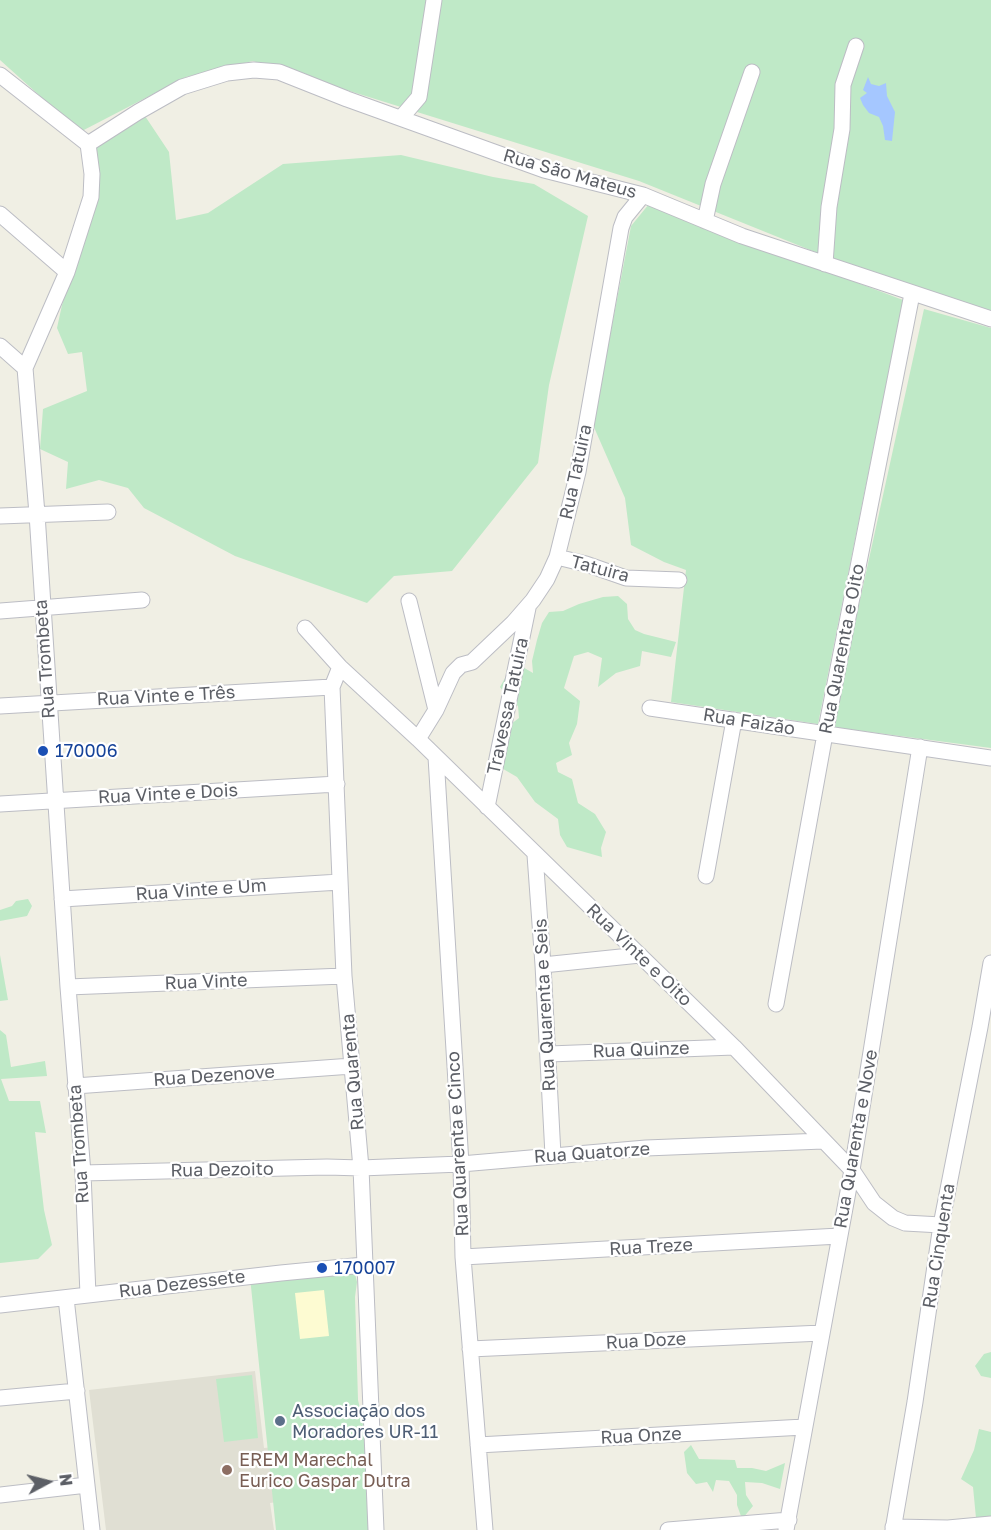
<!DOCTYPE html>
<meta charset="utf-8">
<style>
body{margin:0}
#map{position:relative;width:991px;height:1530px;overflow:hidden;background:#f0efe4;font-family:"Golos Text",sans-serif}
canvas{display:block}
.north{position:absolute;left:18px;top:1452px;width:60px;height:60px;-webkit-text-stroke:4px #fff;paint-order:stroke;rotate:83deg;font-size:16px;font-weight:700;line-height:24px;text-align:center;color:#5c5f66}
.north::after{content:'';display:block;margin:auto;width:21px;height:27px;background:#5c5f66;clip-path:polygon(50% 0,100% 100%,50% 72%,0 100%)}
</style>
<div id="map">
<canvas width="991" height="1530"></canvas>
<div class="north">N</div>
</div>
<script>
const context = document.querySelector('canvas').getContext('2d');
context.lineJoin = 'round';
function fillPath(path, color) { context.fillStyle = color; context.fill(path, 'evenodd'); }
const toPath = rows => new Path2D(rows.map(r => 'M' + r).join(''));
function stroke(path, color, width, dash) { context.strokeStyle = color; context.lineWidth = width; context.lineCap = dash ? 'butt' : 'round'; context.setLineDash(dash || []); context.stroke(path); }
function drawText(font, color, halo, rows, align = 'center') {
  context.font = font + ' "Golos Text",sans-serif'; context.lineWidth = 4.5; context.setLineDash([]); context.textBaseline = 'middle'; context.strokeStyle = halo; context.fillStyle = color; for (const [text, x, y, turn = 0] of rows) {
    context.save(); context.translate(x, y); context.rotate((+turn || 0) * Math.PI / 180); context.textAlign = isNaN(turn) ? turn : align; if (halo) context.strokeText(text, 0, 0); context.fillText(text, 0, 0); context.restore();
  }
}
const education = toPath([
 [255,1371,264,1448,354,1439,357,1491,270,1503,274,1530,106,1530,89,1390]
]);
const green = toPath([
 [0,0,991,0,991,319,949,306,639,181,253,61,186,77,80,132,0,60],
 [145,116,169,152,176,220,208,213,283,164,401,155,493,177,534,184,588,216,549,385,538,463,452,571,394,576,367,603,235,556,144,508,128,488,99,480,66,489,68,462,40,449,43,409,87,391,82,352,68,354,57,328,62,305,92,211,91,144],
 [649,204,903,300,818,724,671,702,686,570,664,562,631,545,625,498,593,425,631,226],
 [924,309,991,328,991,748,832,727],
 [618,596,627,604,628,619,635,630,644,634,676,642,671,657,642,651,640,666,616,673,598,687,602,658,588,652,574,656,564,688,580,701,577,724,569,743,572,755,556,763,558,772,572,779,578,803,595,814,606,832,601,848,602,857,567,847,560,835,558,819,535,802,517,777,498,766,503,730,519,718,518,706,508,698,500,687,514,662,533,673,532,661,537,640,542,623,549,612,563,611,579,604,603,597],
 [28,899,32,906,27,916,0,921,0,910,12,906,16,901],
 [0,955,8,1000,0,1001],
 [0,1030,6,1035,11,1067,45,1061,47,1076,1,1079,9,1101,40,1101,46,1133,35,1132,44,1210,52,1245,38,1259,0,1263],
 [351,1272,355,1274,357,1282,355,1297,358,1400,366,1435,374,1530,276,1530,250,1277],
 [991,1352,991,1378,981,1376,975,1366,984,1354],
 [252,1375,258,1438,224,1442,216,1379],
 [979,1429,991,1432,991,1516,976,1518,973,1487,961,1479,974,1450],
 [691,1445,699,1459,735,1460,737,1468,752,1468,766,1471,785,1463,780,1489,762,1483,745,1482,746,1495,753,1506,742,1519,737,1505,737,1495,729,1481,716,1480,713,1492,707,1482,696,1484,687,1473,684,1452]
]);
const sand = toPath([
 [324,1290,329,1336,300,1339,295,1293]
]);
const water = toPath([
 [868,77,871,84,879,86,886,83,887,96,895,112,892,141,885,140,883,126,879,117,869,113,863,105,860,98,867,93,863,90]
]);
const minor = toPath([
 [0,75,88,144],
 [401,118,419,97,434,0],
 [88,144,92,174,91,197,67,272,25,368,37,514,68,987,83,1173,88,1295],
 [88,144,138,112,182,87,227,73,254,70,279,72,347,99,544,170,643,195,742,236,991,319],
 [0,214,67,272],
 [705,221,713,184,752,72],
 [825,264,829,207,842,129,843,85,856,46],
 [0,346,25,368],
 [0,516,108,512],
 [557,557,586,564,626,578,679,580],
 [409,601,436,710],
 [0,611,142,600],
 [305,628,340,667,418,739,734,1047,852,1170,874,1203,893,1218,905,1223,941,1225],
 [340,667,332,687,344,976,361,1168,376,1530],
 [0,706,332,687],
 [650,708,991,758],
 [418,739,436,710,453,673,461,665,472,662,513,623,533,600,547,579,557,557,578,472,621,228,625,217,643,195],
 [436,757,461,1164,463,1257,485,1530],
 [0,804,337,784],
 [487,807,528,608],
 [535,855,543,965,553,1155],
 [706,876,734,720],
 [62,899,340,882],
 [543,965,640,955],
 [68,987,344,976],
 [776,1004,825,734,912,294],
 [549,1054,734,1047],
 [75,1086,352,1066],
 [83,1173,327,1167,361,1168,461,1164,646,1148,823,1141],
 [463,1257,839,1236],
 [66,1298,92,1530],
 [0,1305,281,1273,364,1265],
 [470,1349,822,1333],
 [0,1398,77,1391],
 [478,1445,804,1427],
 [0,1495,87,1485],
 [893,1527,948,1528,991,1524],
 [668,1530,789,1520],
 [786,1530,852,1170,920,747],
 [893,1530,915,1402,941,1225,980,1027,991,963]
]);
const markers = [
 [43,751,6,"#1a4fb4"],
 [322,1268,6,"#1a4fb4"],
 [280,1421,6,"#5c6f8a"],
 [227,1470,6,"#8d6e63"]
];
const streetNames = [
 ["Rua São Mateus",570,174,16],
 ["Rua Tatuira",576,472,-78],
 ["Tatuira",600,569,15],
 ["Rua Quarenta e Oito",842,649,-79],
 ["Rua Trombeta",45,659,-94],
 ["Rua Vinte e Três",166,696,-3],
 ["Travessa Tatuira",508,706,-78],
 ["Rua Faizão",749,722,9],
 ["Rua Vinte e Dois",168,794,-3],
 ["Rua Vinte e Um",201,890,-4],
 ["Rua Vinte e Oito",639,955,44],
 ["Rua Vinte",206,982,-2],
 ["Rua Quarenta e Seis",545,1005,-93],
 ["Rua Quinze",641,1050,-2],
 ["Rua Quarenta",353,1072,-95],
 ["Rua Dezenove",214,1076,-4],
 ["Rua Quarenta e Nove",856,1139,-80],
 ["Rua Trombeta",79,1144,-94],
 ["Rua Quarenta e Cinco",458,1144,-93],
 ["Rua Quatorze",592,1153,-4],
 ["Rua Dezoito",222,1170,-1],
 ["Rua Cinquenta",939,1246,-81],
 ["Rua Treze",651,1247,-3],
 ["Rua Dezessete",182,1284,-7],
 ["Rua Doze",646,1341,-3],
 ["Rua Onze",641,1436,-3]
];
const transitNames = [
 ["170006",55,751],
 ["170007",334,1268]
];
const serviceNames = [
 ["Associação dos",292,1411],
 ["Moradores UR-11",292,1432]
];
const educationNames = [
 ["EREM Marechal",239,1460],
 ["Eurico Gaspar Dutra",239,1481]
];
fillPath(education, '#e0dfd3');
fillPath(green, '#bfe9c7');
fillPath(sand, '#fdfbd2');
fillPath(water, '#a5c7ff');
stroke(minor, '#bcbdc4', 17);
stroke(minor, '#fff', 15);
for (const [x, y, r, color] of markers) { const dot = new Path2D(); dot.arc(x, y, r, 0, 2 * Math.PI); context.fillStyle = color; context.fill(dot); stroke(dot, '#fff', 2); }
drawText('18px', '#5c5f66', '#fff', streetNames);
drawText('18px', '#164399', '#fff', transitNames, 'left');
drawText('18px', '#4e5e75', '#fff', serviceNames, 'left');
drawText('18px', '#785e54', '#fff', educationNames, 'left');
</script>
